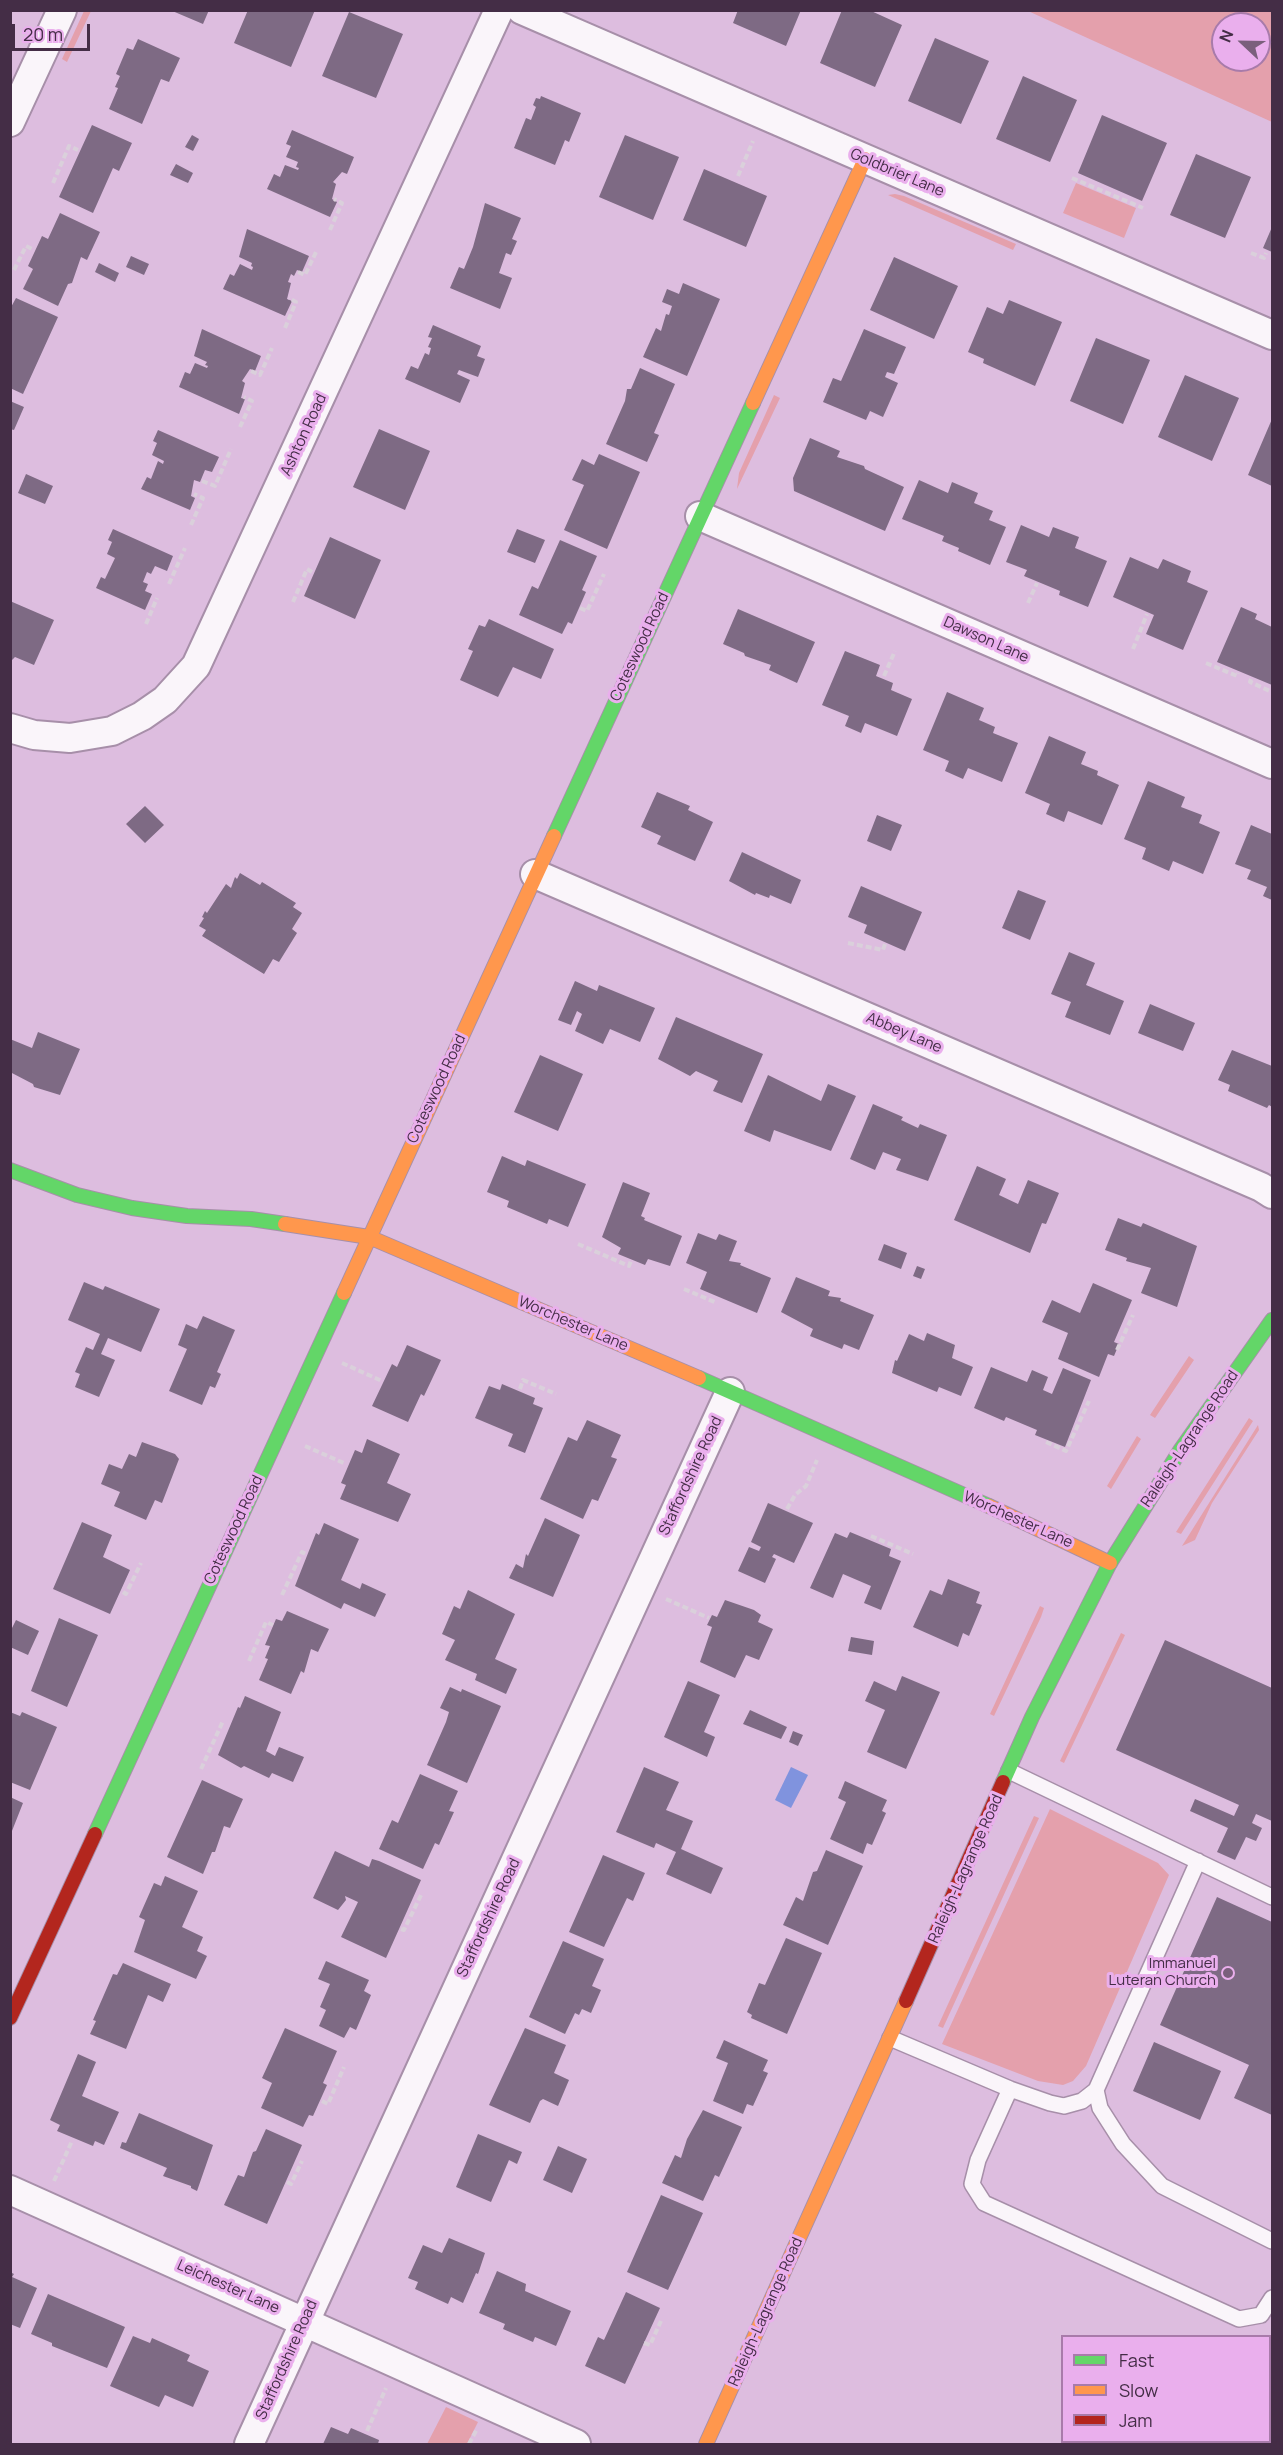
<!DOCTYPE html>
<style>
body{margin:0}
#map{position:relative;width:1283px;height:2455px;overflow:hidden;background:#ddbddf;font-family:Manrope,sans-serif}
canvas{display:block}
.frame{position:absolute;inset:0;border:12px solid #442d46;pointer-events:none}
.legend{position:absolute;left:1061px;top:2335px;width:210px;height:108px;box-sizing:border-box;background:#eaafed;border:2px solid #a87baa;margin:0;padding:8px 10px;list-style:none;font-size:18px;color:#442d46}
.legend li{display:flex;align-items:center;gap:12px;height:30px}
.legend b{width:30px;border:2px solid #a87baa}
.north{position:absolute;left:1211px;top:12px;width:60px;height:60px;box-sizing:border-box;background:#eaafed;border:2px solid #a87baa;border-radius:50%;rotate:292deg;font-size:16px;font-weight:700;line-height:24px;text-align:center;color:#442d46}
.north::after{content:'';display:block;margin:auto;width:21px;height:27px;background:#7a5f7c;clip-path:polygon(50% 0,100% 100%,50% 72%,0 100%)}
.scale{position:absolute;left:12px;top:24px;width:78px;height:27px;box-sizing:border-box;border:3px solid #442d46;border-top:0;padding-left:8px;font-size:18px;line-height:21px;white-space:nowrap;color:#442d46;-webkit-text-stroke:4px #eaafed;paint-order:stroke}
</style>
<div id="map">
<canvas width="1283" height="2455"></canvas>
<div class="frame"></div>
<ul class="legend">
<li><b style="height:8px;background:#63d668"></b>Fast</li>
<li><b style="height:8px;background:#ff974d"></b>Slow</li>
<li><b style="height:8px;background:#b3261e"></b>Jam</li>
</ul>
<div class="north">N</div>
<div class="scale">20 m</div>
</div>
<script>
const context = document.querySelector('canvas').getContext('2d');
context.lineJoin = 'round';
function fillPath(path, color) { context.fillStyle = color; context.fill(path, 'evenodd'); }
const toPath = rows => new Path2D(rows.map(r => 'M' + r).join(''));
function stroke(path, color, width, dash) { context.strokeStyle = color; context.lineWidth = width; context.lineCap = dash ? 'butt' : 'round'; context.setLineDash(dash || []); context.stroke(path); }
function drawText(font, color, halo, rows, align = 'center') {
  context.font = font + ' Manrope,sans-serif'; context.lineWidth = 6; context.setLineDash([]); context.textBaseline = 'middle'; context.strokeStyle = halo; context.fillStyle = color; for (const [text, x, y, turn = 0] of rows) {
    context.save(); context.translate(x, y); context.rotate((+turn || 0) * Math.PI / 180); context.textAlign = isNaN(turn) ? turn : align; if (halo) context.strokeText(text, 0, 0); context.fillText(text, 0, 0); context.restore();
  }
}
const green = toPath([
 [84,11,91,11,67,62,62,59],
 [1028,11,1272,11,1272,122],
 [1223,24,1259,24,1259,60,1223,60],
 [1076,183,1136,208,1124,238,1063,213],
 [895,194,904,196,1016,244,1013,250,888,195],
 [774,395,780,398,737,489,739,473],
 [1189,1356,1194,1360,1155,1418,1150,1415],
 [1249,1418,1253,1421,1181,1534,1176,1532],
 [1258,1425,1259,1430,1212,1503,1195,1540,1182,1546],
 [1137,1436,1141,1439,1111,1489,1107,1486],
 [1040,1606,1044,1608,1041,1617,994,1716,990,1714],
 [1121,1633,1125,1635,1064,1763,1060,1761],
 [1050,1809,1158,1863,1169,1875,1086,2066,1073,2081,1063,2085,1038,2081,942,2044],
 [1034,1816,1039,1818,943,2028,938,2026],
 [446,2407,478,2422,467,2444,427,2444]
]);
const water = toPath([
 [791,1767,808,1775,791,1808,775,1800]
]);
const building = toPath([
 [170,10,209,10,203,24],
 [248,10,315,10,291,67,234,43],
 [738,10,801,10,786,46,733,23],
 [842,10,869,10,902,25,875,87,820,63],
 [349,12,403,34,376,98,322,76],
 [935,38,989,61,961,124,908,101],
 [138,39,180,58,169,82,161,79,142,124,109,109,118,88,115,87,120,76,116,74,127,48,133,50],
 [1023,76,1077,100,1050,162,996,139],
 [541,96,581,113,569,142,565,140,555,165,514,148,526,118,531,120,536,107,533,105,536,98,540,99],
 [1102,115,1167,143,1142,201,1078,173],
 [92,125,132,143,119,171,113,168,93,213,59,197],
 [292,130,354,157,347,174,342,172,333,182,336,184,332,199,337,202,330,217,267,189,274,174,280,177,285,165,298,170,299,168,296,167,298,162,286,157,291,146,286,144],
 [192,135,199,139,193,151,185,147],
 [625,135,679,157,653,220,599,197],
 [1196,154,1251,177,1225,238,1170,215],
 [176,164,193,173,188,183,170,175],
 [704,169,767,196,746,247,683,220],
 [485,203,521,218,512,239,517,241,511,255,506,253,499,273,512,278,500,309,450,288,459,267,464,269,473,247],
 [60,213,100,232,87,260,81,257,72,283,68,284,58,306,23,289,33,269,28,266,42,236,48,239],
 [1272,227,1272,252,1263,248],
 [247,229,309,256,302,272,297,270,294,276,291,274,288,282,291,283,287,299,292,301,285,316,223,289,230,274,234,276,240,264,252,270,253,267,251,266,252,263,239,257],
 [131,256,149,264,144,275,126,267],
 [894,257,958,286,934,339,870,310],
 [99,263,119,273,115,282,95,272],
 [683,283,720,299,687,376,643,357,656,328,661,331,666,314,669,315,672,306,662,302,667,289,679,294],
 [16,298,58,317,23,394,10,388,10,309],
 [1009,300,1062,322,1035,386,983,363,984,359,968,352,987,307,1003,314],
 [433,325,481,346,477,356,485,359,478,377,459,370,457,374,470,380,460,403,405,379,411,366,418,369,425,353,429,355,431,348,428,347,432,338,428,337],
 [202,329,261,356,255,371,250,369,242,381,245,383,241,398,245,399,239,414,179,387,185,372,190,374,195,363,207,368,208,366,205,365,207,362,194,356],
 [864,329,906,347,894,374,887,372,885,377,898,383,883,417,870,411,866,420,823,402,833,378,841,381],
 [1096,338,1150,360,1123,424,1070,401],
 [640,368,675,384,654,433,659,435,647,462,606,444,625,401,627,389,631,389],
 [1185,375,1239,398,1212,461,1158,437],
 [10,401,24,407,14,430,10,429],
 [1272,419,1272,486,1248,475],
 [379,429,430,451,405,510,353,487],
 [158,430,219,457,212,472,205,470,200,482,194,480,191,496,195,498,190,510,141,489,147,477,151,479,158,461,163,464,164,461,152,455,157,443,153,441],
 [810,438,840,451,837,457,864,466,865,469,904,487,885,531,794,491,793,478],
 [599,454,640,472,607,549,564,530,584,485,572,480,582,459,594,465],
 [26,474,53,486,45,504,18,493],
 [919,480,948,493,952,482,978,493,974,503,993,511,989,520,1006,527,990,565,958,551,959,548,942,541,944,536,902,519],
 [1021,525,1049,537,1053,527,1079,537,1075,548,1107,561,1088,607,1059,595,1060,591,1024,576,1027,570,1006,562],
 [113,529,173,556,167,571,155,566,151,574,147,572,143,582,148,584,145,591,152,594,145,610,96,588,101,577,105,579,115,558,107,554,112,542,108,540],
 [517,529,545,540,535,563,507,552],
 [330,537,381,560,355,619,304,596],
 [560,540,597,556,582,590,586,592,572,624,568,622,562,634,519,615,532,586,538,589],
 [1130,557,1158,569,1163,559,1191,571,1187,582,1208,591,1183,650,1146,634,1154,615,1113,597],
 [10,601,54,620,34,665,15,657,10,662],
 [1241,607,1257,614,1255,619,1272,627,1272,685,1217,662],
 [738,609,815,642,797,683,769,670,771,665,745,656,744,653,723,644],
 [489,619,554,649,541,679,513,667,498,697,460,680,473,651,468,649,479,625,485,627],
 [845,651,880,665,876,676,893,683,891,690,912,699,897,736,865,723,861,733,845,726,849,716,822,705],
 [947,692,984,708,979,720,995,727,993,733,1018,743,1002,782,968,768,963,779,945,771,949,761,923,750],
 [1049,736,1086,752,1081,764,1098,771,1097,775,1119,785,1102,825,1068,811,1064,822,1046,814,1050,804,1025,793],
 [1148,781,1185,797,1181,807,1202,815,1199,823,1220,832,1203,874,1173,861,1169,871,1142,859,1146,848,1124,839],
 [657,792,690,806,688,810,713,822,695,861,657,844,661,836,641,827],
 [145,806,164,825,145,843,126,824],
 [877,815,902,825,891,851,867,841],
 [1251,825,1272,834,1272,900,1263,896,1267,887,1247,879,1251,870,1235,864],
 [742,852,801,880,791,904,770,895,769,898,756,893,755,895,729,881],
 [240,873,260,885,262,882,296,903,293,907,302,913,292,929,297,933,279,962,273,959,264,974,202,936,206,930,199,926,204,918,202,917,205,911,207,913,226,884,231,888,235,877,237,879],
 [861,886,922,912,905,951,864,933,867,925,848,917],
 [1018,890,1046,901,1030,940,1002,928],
 [1069,952,1095,963,1086,985,1124,1001,1110,1035,1065,1017,1071,1002,1051,994],
 [575,981,597,991,599,985,655,1008,640,1042,610,1029,603,1044,575,1031,582,1014,577,1011,571,1025,558,1020],
 [1150,1004,1195,1023,1183,1051,1138,1033],
 [676,1017,763,1054,742,1103,713,1091,718,1081,696,1071,690,1076,658,1059],
 [38,1032,80,1049,60,1095,34,1087,33,1084,10,1072,10,1039,32,1048],
 [1232,1050,1272,1066,1272,1107,1269,1105,1267,1108,1228,1091,1230,1085,1218,1080],
 [540,1055,583,1074,558,1131,514,1112],
 [768,1075,821,1101,828,1084,856,1096,831,1151,774,1130,770,1142,744,1131],
 [873,1104,903,1117,901,1120,918,1128,920,1124,947,1135,928,1181,896,1170,901,1159,883,1152,875,1170,850,1159],
 [502,1156,525,1166,527,1160,586,1184,568,1227,549,1219,547,1224,507,1207,509,1201,487,1192],
 [977,1166,1006,1179,999,1195,1018,1204,1028,1180,1059,1193,1046,1224,1042,1223,1030,1253,954,1220],
 [623,1182,650,1193,641,1216,645,1218,644,1220,682,1236,670,1266,648,1259,645,1265,618,1254,621,1248,602,1237],
 [1118,1218,1141,1227,1143,1223,1197,1246,1177,1307,1141,1293,1151,1268,1126,1261,1127,1258,1105,1250],
 [698,1233,716,1240,719,1234,737,1241,729,1261,741,1263,740,1265,771,1278,757,1313,700,1289,707,1272,686,1263],
 [884,1244,907,1253,901,1269,878,1260],
 [917,1266,925,1269,921,1279,913,1276],
 [796,1277,830,1291,828,1296,841,1298,840,1301,874,1315,859,1350,844,1344,842,1349,810,1336,813,1329,781,1312],
 [84,1282,103,1290,105,1286,160,1309,141,1352,108,1338,101,1354,115,1360,99,1397,75,1387,80,1374,75,1372,86,1347,93,1350,100,1334,68,1320],
 [1093,1283,1132,1300,1114,1342,1119,1344,1114,1356,1108,1354,1099,1377,1058,1359,1068,1333,1042,1322,1052,1300,1080,1313],
 [203,1316,235,1330,217,1372,221,1374,215,1388,210,1386,202,1405,169,1391,187,1349,178,1345,186,1324,197,1329],
 [927,1333,955,1345,952,1358,973,1367,961,1396,939,1387,937,1392,892,1373,895,1360,897,1361,909,1334,924,1341],
 [407,1345,441,1360,424,1396,421,1394,408,1422,372,1406,392,1364,397,1367],
 [991,1367,1027,1382,1032,1370,1048,1377,1043,1390,1052,1394,1063,1368,1091,1380,1065,1447,1035,1435,1037,1430,1006,1417,1004,1421,974,1408],
 [502,1384,535,1398,533,1404,543,1408,525,1453,508,1446,513,1434,475,1418,489,1386,500,1390],
 [587,1420,621,1435,611,1457,617,1459,598,1501,592,1499,583,1519,540,1499,568,1437,577,1441],
 [367,1439,400,1454,387,1483,411,1494,398,1522,340,1499,346,1485,341,1483,355,1450,362,1453],
 [142,1442,175,1454,179,1459,162,1503,155,1500,146,1520,114,1506,120,1492,101,1484,109,1464,122,1469,129,1454,136,1457],
 [768,1503,813,1523,794,1563,774,1554,772,1557,776,1559,765,1583,738,1571,749,1547,759,1551,761,1547,751,1542],
 [545,1518,580,1535,553,1597,509,1578,516,1564,523,1568,526,1554,528,1556],
 [82,1522,112,1535,103,1557,130,1570,110,1614,53,1589],
 [324,1523,359,1539,341,1580,360,1589,362,1583,386,1594,375,1617,344,1603,341,1609,295,1586,316,1533,319,1535],
 [850,1532,891,1549,889,1556,901,1561,881,1610,864,1603,871,1586,843,1574,833,1598,810,1588,835,1533,847,1538],
 [948,1579,980,1592,976,1603,982,1605,969,1636,963,1633,958,1647,913,1627,930,1590,942,1595],
 [468,1590,515,1614,495,1659,517,1669,506,1694,475,1680,477,1674,445,1660,455,1640,442,1634,454,1606,460,1609],
 [725,1600,754,1610,761,1615,758,1622,773,1629,759,1660,746,1655,735,1678,700,1662,712,1627,707,1625,712,1615,717,1617],
 [287,1611,329,1629,318,1652,311,1649,304,1673,301,1671,291,1694,259,1680,268,1659,265,1658,270,1646,265,1645,276,1619,282,1621],
 [59,1618,98,1635,67,1707,31,1691],
 [16,1620,39,1631,28,1655,10,1647,10,1632],
 [851,1637,874,1641,872,1655,848,1651],
 [1165,1640,1272,1688,1272,1821,1256,1814,1252,1823,1262,1828,1256,1841,1246,1837,1235,1860,1217,1852,1228,1828,1190,1811,1195,1799,1234,1816,1239,1805,1116,1750],
 [902,1676,940,1692,906,1769,867,1752,885,1710,865,1701,874,1681,896,1691],
 [688,1681,720,1695,704,1732,715,1737,707,1757,664,1737],
 [450,1687,461,1692,462,1689,501,1706,467,1783,427,1765,446,1722,449,1712,440,1708],
 [245,1696,281,1712,266,1751,275,1756,279,1747,304,1757,293,1782,272,1773,269,1778,244,1766,241,1768,218,1755,238,1707,240,1708],
 [750,1710,787,1727,781,1739,743,1724],
 [10,1712,20,1716,22,1712,57,1727,30,1790,10,1782],
 [793,1731,803,1735,798,1746,789,1742],
 [644,1767,679,1782,666,1810,693,1821,681,1849,723,1868,711,1894,666,1874,676,1852,656,1843,654,1848,616,1832],
 [420,1774,458,1791,449,1811,454,1812,439,1845,435,1843,423,1869,379,1849,392,1820,398,1823],
 [202,1780,243,1799,230,1828,224,1826,215,1852,212,1852,203,1874,167,1857],
 [845,1781,887,1800,882,1811,886,1813,872,1845,867,1843,863,1854,830,1839,846,1802,838,1798],
 [10,1797,23,1803,10,1836],
 [826,1850,863,1866,828,1945,783,1925,796,1897,803,1901,813,1872,817,1871],
 [335,1851,369,1867,372,1859,379,1861,421,1880,386,1958,341,1937,358,1902,345,1896,346,1900,338,1910,313,1898],
 [603,1855,645,1873,633,1901,627,1898,604,1947,569,1932],
 [165,1876,198,1891,182,1927,203,1937,197,1951,207,1956,196,1979,134,1952,145,1920,139,1917,154,1883,161,1886],
 [1217,1897,1272,1922,1272,2115,1234,2098,1249,2065,1160,2025],
 [786,1938,822,1953,787,2034,751,2018,752,2015,747,2012,759,1983,765,1985],
 [563,1941,604,1959,592,1986,601,1990,591,2013,582,2009,579,2015,575,2013,565,2034,529,2017],
 [326,1961,369,1980,364,1991,371,1995,356,2030,350,2027,344,2038,319,2026,326,2010,320,2007,330,1984,318,1979],
 [123,1963,171,1984,163,2002,148,1995,126,2049,90,2034,96,2021,93,2020,113,1974,117,1975],
 [285,2028,337,2051,323,2083,327,2085,313,2116,309,2115,303,2127,261,2108,272,2083,262,2078],
 [525,2028,566,2045,554,2073,569,2080,558,2106,543,2099,540,2101,530,2123,489,2105],
 [724,2040,768,2060,763,2071,768,2073,753,2106,747,2104,743,2114,713,2101,728,2063,716,2058],
 [1154,2042,1221,2071,1200,2120,1133,2091],
 [78,2054,96,2062,82,2096,119,2112,104,2145,95,2141,93,2146,57,2131,60,2125,50,2120],
 [703,2110,742,2127,719,2177,715,2175,703,2201,662,2183,675,2155,681,2158,687,2139],
 [139,2113,213,2145,197,2191,191,2188,191,2186,163,2176,167,2168,120,2148,122,2142,126,2143],
 [266,2129,302,2145,267,2224,224,2205,238,2175,244,2177,253,2152,256,2151],
 [478,2134,522,2152,517,2164,509,2160,491,2202,456,2187],
 [558,2146,587,2159,572,2193,543,2180],
 [661,2195,703,2213,668,2290,627,2272],
 [449,2238,485,2253,478,2274,476,2273,463,2303,451,2297,448,2304,415,2289,418,2282,408,2278,423,2245,442,2253],
 [497,2271,526,2284,525,2291,571,2311,556,2346,535,2337,533,2342,503,2329,505,2324,479,2313],
 [10,2272,14,2274,12,2277,37,2288,20,2328,10,2324],
 [626,2292,660,2308,625,2384,585,2366,598,2337,604,2340],
 [48,2294,125,2327,107,2368,52,2346,52,2343,31,2334],
 [133,2336,150,2343,152,2338,190,2355,187,2361,209,2371,193,2407,165,2395,159,2407,110,2386],
 [331,2427,348,2434,351,2428,379,2440,378,2444,323,2444]
]);
const path = toPath([
 [738,176,753,141],
 [1072,178,1143,208],
 [53,183,69,146,78,150],
 [330,230,342,203,334,199],
 [1251,253,1264,258,1266,253],
 [14,270,26,246,34,250],
 [298,272,305,275,317,250],
 [285,328,296,302,289,298],
 [251,371,260,375,272,348],
 [240,427,252,401,244,397],
 [202,481,215,486,231,449],
 [191,525,203,498,194,494],
 [169,584,185,548],
 [293,602,307,569,312,572],
 [1028,603,1037,583],
 [580,608,587,611,604,574],
 [146,624,157,598],
 [1133,649,1147,614],
 [1206,663,1237,676,1238,673],
 [884,676,895,651],
 [1251,679,1250,682,1272,692],
 [848,943,883,950,885,944],
 [578,1244,629,1266,631,1261],
 [684,1289,717,1303],
 [1117,1350,1133,1315],
 [342,1363,382,1381],
 [520,1389,523,1380,556,1394],
 [1046,1442,1066,1451,1089,1401],
 [305,1446,346,1464],
 [787,1509,795,1495,806,1486,817,1460],
 [871,1536,913,1554],
 [123,1592,126,1594,141,1563],
 [282,1595,302,1552,306,1554],
 [666,1599,709,1618],
 [249,1661,266,1622,273,1625],
 [201,1769,223,1721],
 [401,1929,404,1930,421,1895],
 [322,2101,328,2104,344,2067],
 [54,2181,72,2141],
 [287,2182,291,2184,302,2161],
 [644,2343,650,2345,661,2321],
 [367,2431,386,2388],
 [469,2444,477,2429]
]);
const lane = toPath([
 [1009,1771,1272,1897],
 [890,2038,1010,2089,1050,2103,1064,2106,1082,2101,1096,2090,1198,1861],
 [1010,2089,978,2160,972,2184,984,2203,1239,2319,1261,2315,1272,2298],
 [1096,2090,1100,2108,1123,2144,1162,2186,1272,2241]
]);
const street = toPath([
 [522,10,1272,335],
 [10,122,62,10],
 [700,516,1272,764],
 [10,728,34,735,70,738,112,731,142,716,165,700,196,666,499,10],
 [535,874,1261,1187,1272,1194],
 [10,2190,576,2444],
 [249,2444,730,1392]
]);
const fast = toPath([
 [554,836,753,403],
 [10,1170,77,1195,132,1208,187,1216,251,1219,285,1224],
 [699,1378,989,1506],
 [1003,1782,1032,1717,1110,1563,1181,1449,1272,1320],
 [95,1834,344,1293]
]);
const slow = toPath([
 [753,403,865,159],
 [285,1224,369,1237,699,1378],
 [344,1293,554,836],
 [989,1506,1110,1563],
 [706,2444,906,2001]
]);
const jam = toPath([
 [906,2001,1003,1782],
 [10,2018,95,1834]
]);
const markers = [
 [1228,1973,6,"#7a5f7c"]
];
const streetNames = [
 ["Goldbrier Lane",897,173,23],
 ["Ashton Road",304,435,-65],
 ["Dawson Lane",986,640,24],
 ["Coteswood Road",640,647,-65],
 ["Abbey Lane",904,1033,23],
 ["Coteswood Road",437,1089,-65],
 ["Worchester Lane",573,1324,23],
 ["Raleigh-Lagrange Road",1190,1439,-56],
 ["Staffordshire Road",691,1476,-65],
 ["Worchester Lane",1018,1520,24],
 ["Coteswood Road",234,1530,-65],
 ["Raleigh-Lagrange Road",966,1869,-66],
 ["Staffordshire Road",489,1918,-65],
 ["Leichester Lane",228,2287,24],
 ["Raleigh-Lagrange Road",766,2312,-66],
 ["Staffordshire Road",287,2360,-66]
];
const poiNames = [
 ["Immanuel",1216,1964],
 ["Luteran Church",1216,1981]
];
fillPath(green, '#e4a0ac');
fillPath(water, '#8093de');
fillPath(building, '#7e6a84');
stroke(lane, '#a78fa9', 18);
stroke(street, '#a78fa9', 32);
stroke(fast, '#a78fa9', 16);
stroke(slow, '#a78fa9', 16);
stroke(jam, '#a78fa9', 16);
stroke(path, '#dad0db', 4, [6, 3]);
stroke(lane, '#faf5fa', 15);
stroke(street, '#faf5fa', 28);
stroke(fast, '#63d668', 14);
stroke(slow, '#ff974d', 14);
stroke(jam, '#b3261e', 14);
for (const [x, y, r, color] of markers) { const dot = new Path2D(); dot.arc(x, y, r, 0, 2 * Math.PI); context.fillStyle = color; context.fill(dot); stroke(dot, '#eaafed', 2); }
drawText('15px', '#442d46', '#eaafed', streetNames);
drawText('15px', '#442d46', '#eaafed', poiNames, 'right');
</script>
